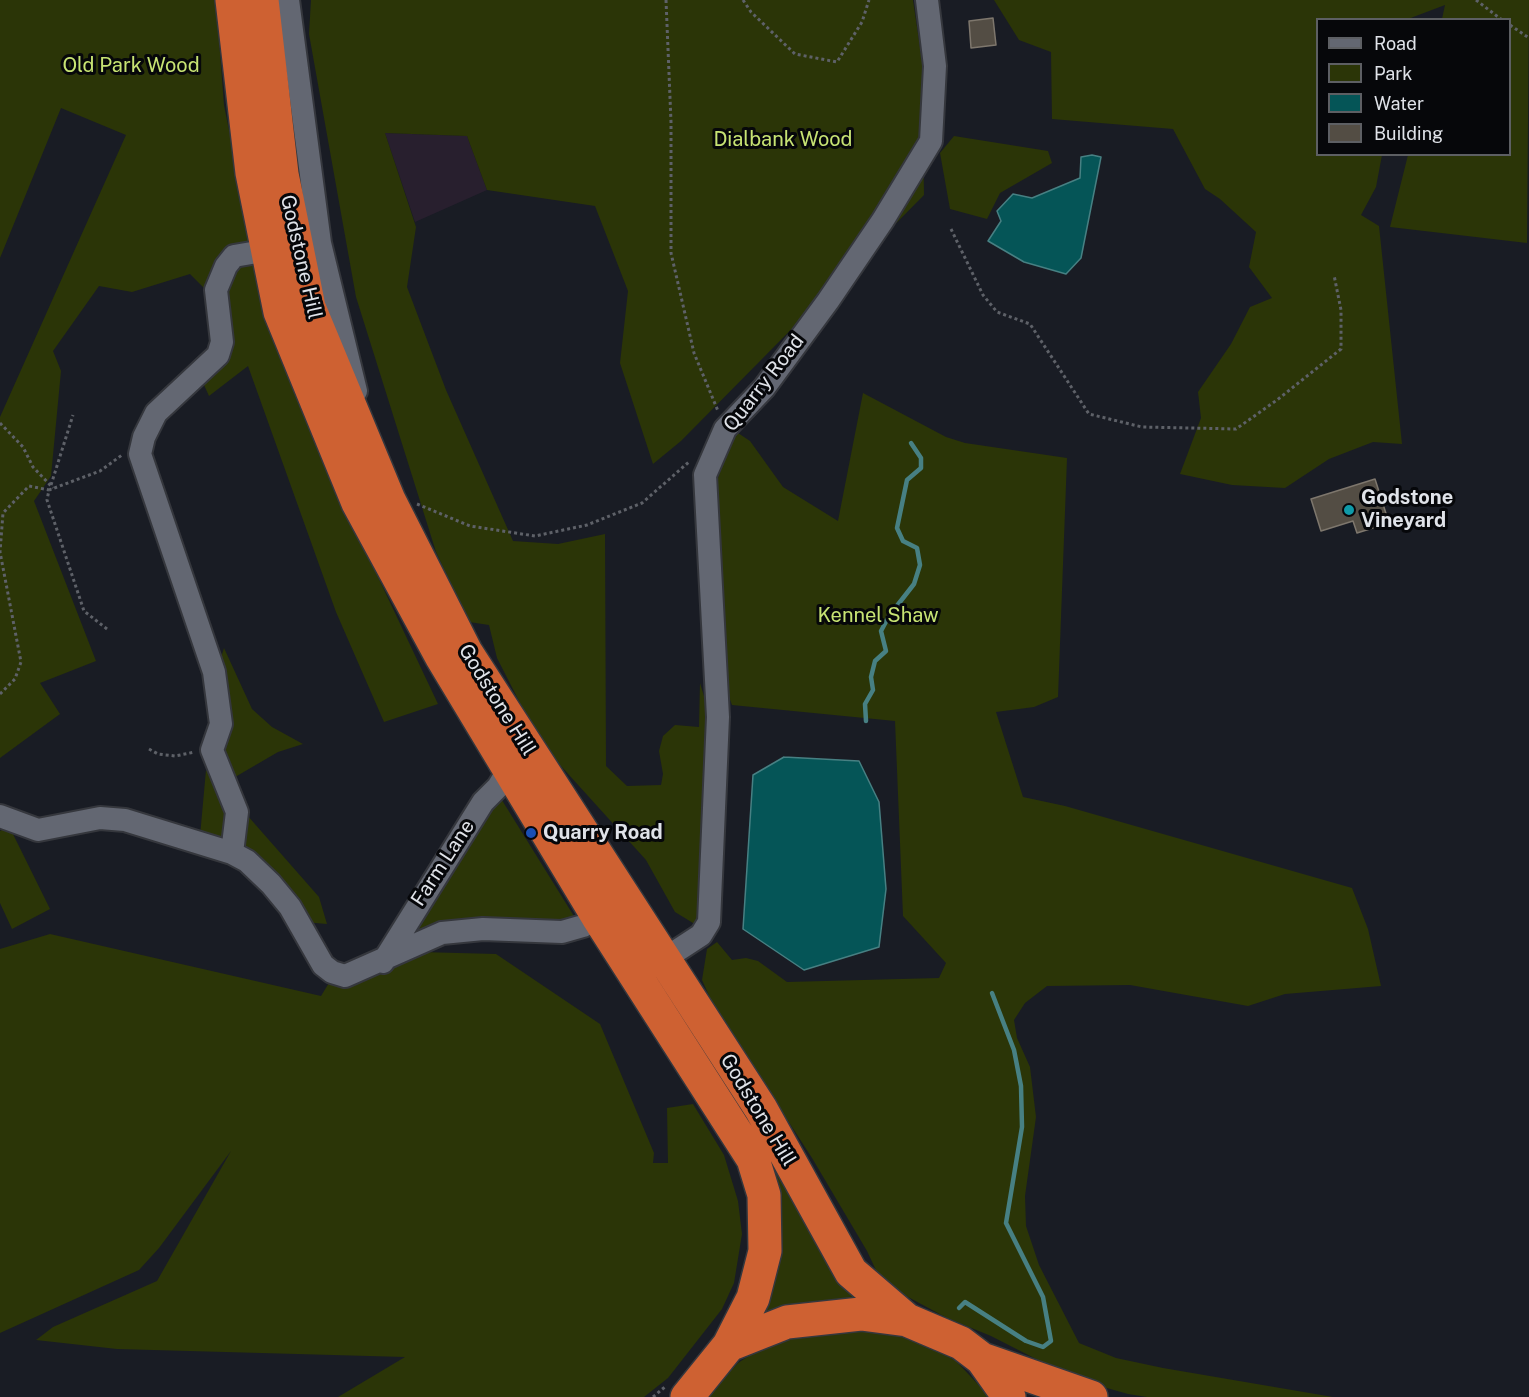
<!DOCTYPE html>
<style>
body{margin:0}
#map{position:relative;width:1529px;height:1397px;overflow:hidden;background:#191c24;font-family:"Public Sans",sans-serif}
canvas{display:block}
.legend{position:absolute;left:1316px;top:18px;width:195px;height:138px;box-sizing:border-box;background:#06070a;border:2px solid #5d5f63;margin:0;padding:8px 10px;list-style:none;font-size:18px;color:#e0e3e9}
.legend li{display:flex;align-items:center;gap:12px;height:30px}
.legend b{width:30px;border:2px solid #5d5f63}
</style>
<div id="map">
<canvas width="1529" height="1397"></canvas>
<ul class="legend">
<li><b style="height:8px;background:#636772"></b>Road</li>
<li><b style="height:16px;background:#2b3507"></b>Park</li>
<li><b style="height:16px;background:#055557"></b>Water</li>
<li><b style="height:16px;background:#534d44"></b>Building</li>
</ul>
</div>
<script>
const context = document.querySelector('canvas').getContext('2d');
context.lineJoin = 'round';
function fillPath(path, color) { context.fillStyle = color; context.fill(path, 'evenodd'); }
const toPath = rows => new Path2D(rows.map(r => 'M' + r).join(''));
function stroke(path, color, width, dash) { context.strokeStyle = color; context.lineWidth = width; context.lineCap = dash ? 'butt' : 'round'; context.setLineDash(dash || []); context.stroke(path); }
function drawText(font, color, halo, rows, align = 'center') {
  context.font = font + ' "Public Sans",sans-serif'; context.lineWidth = 6; context.setLineDash([]); context.textBaseline = 'middle'; context.strokeStyle = halo; context.fillStyle = color; for (const [text, x, y, turn = 0] of rows) {
    context.save(); context.translate(x, y); context.rotate((+turn || 0) * Math.PI / 180); context.textAlign = isNaN(turn) ? turn : align; if (halo) context.strokeText(text, 0, 0); context.fillText(text, 0, 0); context.restore();
  }
}
const industrial = toPath([
 [385,133,467,136,487,190,415,222]
]);
const green = toPath([
 [0,0,216,0,224,105,252,245,245,261,264,272,353,524,438,704,384,722,336,612,248,366,209,396,199,374,226,310,190,274,132,292,99,286,53,351,61,371,51,476,34,501,96,661,40,683,60,714,0,758,0,417,126,135,61,108,0,258],
 [311,0,913,0,922,61,924,195,681,441,653,464,620,363,628,291,595,206,487,190,467,136,385,133,416,227,407,287,446,390,513,541,558,544,605,534,606,766,627,786,661,785,663,774,659,751,663,736,675,725,699,727,700,683,711,719,705,921,693,923,675,912,646,860,541,744,497,658,489,625,469,622,436,552,356,297,309,34],
 [994,0,1529,0,1527,243,1390,227,1408,155,1510,154,1510,20,1442,19,1445,5,1408,19,1318,20,1318,154,1382,155,1376,187,1361,215,1379,226,1402,444,1373,442,1329,459,1285,488,1232,485,1180,474,1201,418,1198,392,1231,344,1250,307,1272,298,1249,267,1256,232,1220,199,1205,189,1173,129,1052,119,1051,52,1019,40],
 [954,136,1048,151,1052,163,1000,193,987,219,950,209,940,153],
 [863,393,946,437,965,443,1067,458,1058,697,1034,707,996,712,1023,797,1065,806,1352,888,1368,929,1381,986,1285,994,1248,1006,1130,985,1047,986,1025,1003,1014,1020,1017,1038,1030,1067,1036,1117,1025,1196,1026,1226,1039,1265,1079,1343,1116,1358,1163,1368,1333,1397,1147,1397,1128,1394,1075,1379,991,1336,947,1318,882,1283,867,1251,812,1158,750,1062,725,1031,702,980,707,949,717,942,732,960,746,958,758,961,787,982,939,978,946,963,903,916,895,721,732,705,722,678,715,486,735,431,750,441,783,487,838,521],
 [224,648,252,709,272,727,303,744,278,752,230,780,220,748,220,661],
 [206,770,223,794,228,816,224,845,200,836],
 [500,797,577,921,396,950,491,806],
 [247,815,319,897,327,924,304,922,237,849],
 [9,826,50,909,12,929,0,903,0,831],
 [50,934,321,996,332,978,420,952,496,954,600,1024,654,1153,653,1163,668,1163,667,1108,693,1104,724,1155,738,1201,742,1234,734,1283,722,1309,668,1378,644,1397,338,1397,405,1357,117,1349,36,1340,53,1327,157,1281,231,1151,159,1248,139,1270,0,1333,0,949],
 [667,990,880,1310,753,1326,775,1269,702,1057],
 [874,1327,924,1342,956,1361,990,1397,706,1397,738,1363,770,1342,798,1330]
]);
const water = toPath([
 [1092,155,1101,157,1081,258,1066,274,1024,262,988,241,1001,221,997,211,1013,194,1032,198,1080,178,1081,157,1092,155],
 [784,757,859,761,879,802,886,889,879,947,804,970,743,929,753,775,784,757]
]);
const stream = toPath([
 [866,721,865,704,873,690,871,677,875,661,886,651,881,631,889,616,914,584,920,565,917,548,903,541,897,528,907,480,921,468,921,458,911,443],
 [959,1308,965,1302,1026,1341,1043,1347,1051,1341,1043,1297,1006,1223,1022,1127,1021,1086,1014,1050,992,993]
]);
const building = toPath([
 [993,18,996,45,971,48,969,21,993,18],
 [1375,479,1389,523,1357,533,1353,521,1321,531,1311,499,1375,479]
]);
const path = toPath([
 [666,0,671,122,671,253,694,353,718,411],
 [743,0,751,12,795,54,837,62,862,22,869,0],
 [1476,0,1502,20],
 [1510,25,1529,38],
 [951,229,983,295,997,312,1030,324,1089,414,1142,427,1236,429,1277,400,1341,349,1341,310,1334,275],
 [0,423,23,447,33,467,53,488],
 [51,485,73,415],
 [417,504,470,526,535,536,587,525,642,503,690,461],
 [107,629,84,611,47,500,49,490,100,471,122,455],
 [0,694,15,679,21,662,0,552,3,513,29,486,49,490],
 [149,749,158,754,175,756,195,752],
 [653,1397,666,1386]
]);
const minor = toPath([
 [288,0,320,243,356,391],
 [269,250,234,256,226,266,216,290,222,342,218,355,156,413,144,437,140,454,214,672,221,724,212,750,237,812,232,853,247,861,271,884,290,907,323,965,332,972,345,976,442,933,483,929,562,932,583,926,598,917],
 [0,816,38,830,100,818,125,820,232,853],
 [383,962,483,802,498,787,509,769],
 [652,967,701,935,709,922,718,717,705,475,725,429,764,388,828,301,883,220,931,141,935,66,927,0]
]);
const highway = toPath([
 [232,0,252,173,280,312,358,503,441,656,509,769,598,917,753,1159,764,1195,765,1251,753,1298,729,1345],
 [262,0,282,174,309,307,389,500,466,652,761,1109,851,1272,907,1320],
 [982,1359,1091,1397],
 [687,1397,729,1345,787,1322,861,1314,907,1320,961,1343,982,1359,1009,1397]
]);
const markers = [
 [1349,510,6,"#0f9aa8"],
 [531,833,6,"#1a4fb4"]
];
const parkNames = [
 ["Old Park Wood",131,66],
 ["Dialbank Wood",783,140],
 ["Kennel Shaw",878,616]
];
const streetNames = [
 ["Godstone Hill",301,257,77],
 ["Quarry Road",764,383,-52],
 ["Godstone Hill",497,700,58],
 ["Farm Lane",443,863,-57],
 ["Godstone Hill",758,1110,59]
];
const poiNames = [
 ["Godstone",1361,498],
 ["Vineyard",1361,521],
 ["Quarry Road",543,833]
];
fillPath(industrial, '#281f2e');
fillPath(green, '#2b3507');
fillPath(water, '#055557');
stroke(water, '#478083', 1.5);
stroke(stream, '#478083', 4.5);
fillPath(building, '#534d44');
stroke(building, '#7e776d', 1.5);
stroke(minor, '#35373d', 26);
stroke(highway, '#35373d', 36);
stroke(path, '#5e6168', 3, [3, 3]);
stroke(minor, '#636772', 22);
stroke(highway, '#ce6132', 33);
for (const [x, y, r, color] of markers) { const dot = new Path2D(); dot.arc(x, y, r, 0, 2 * Math.PI); context.fillStyle = color; context.fill(dot); stroke(dot, '#06070a', 2); }
drawText('20px', '#c7e373', '#06070a', parkNames);
drawText('20px', '#e0e3e9', '#06070a', streetNames);
drawText('bold 20px', '#e0e3e9', '#06070a', poiNames, 'left');
</script>
